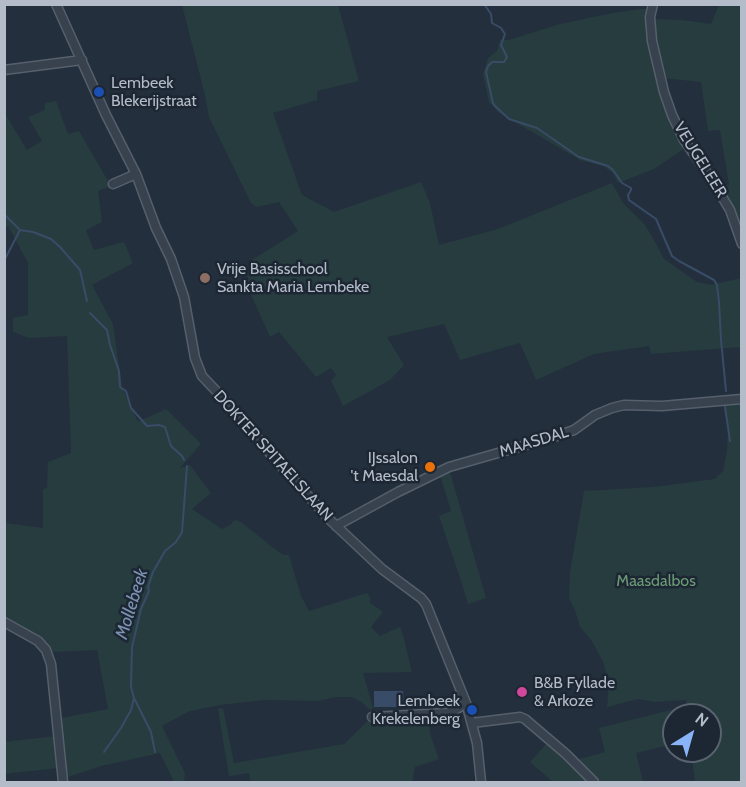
<!DOCTYPE html>
<style>
body{margin:0}
#map{position:relative;width:746px;height:787px;overflow:hidden;background:#242f3e;font-family:Cabin,sans-serif}
canvas{display:block}
.frame{position:absolute;inset:0;border:6px solid #b4bcc9;pointer-events:none}
.north{position:absolute;left:662px;top:703px;width:60px;height:60px;box-sizing:border-box;background:#1d2633;border:2px solid #59626f;border-radius:50%;rotate:37deg;font-size:16px;font-weight:700;line-height:24px;text-align:center;color:#b4bcc9}
.north::after{content:'';display:block;margin:auto;width:21px;height:27px;background:#8ab4f8;clip-path:polygon(50% 0,100% 100%,50% 72%,0 100%)}
</style>
<div id="map">
<canvas width="746" height="787"></canvas>
<div class="frame"></div>
<div class="north">N</div>
</div>
<script>
const context = document.querySelector('canvas').getContext('2d');
context.lineJoin = 'round';
function fillPath(path, color) { context.fillStyle = color; context.fill(path, 'evenodd'); }
const toPath = rows => new Path2D(rows.map(r => 'M' + r).join(''));
function stroke(path, color, width, dash) { context.strokeStyle = color; context.lineWidth = width; context.lineCap = dash ? 'butt' : 'round'; context.setLineDash(dash || []); context.stroke(path); }
function drawText(font, color, halo, rows, align = 'center') {
  context.font = font + ' Cabin,sans-serif'; context.lineWidth = 5; context.setLineDash([]); context.textBaseline = 'middle'; context.strokeStyle = halo; context.fillStyle = color; for (const [text, x, y, turn = 0] of rows) {
    context.save(); context.translate(x, y); context.rotate((+turn || 0) * Math.PI / 180); context.textAlign = isNaN(turn) ? turn : align; if (halo) context.strokeText(text, 0, 0); context.fillText(text, 0, 0); context.restore();
  }
}
const green = toPath([
 [182,5,338,5,359,81,317,91,317,100,273,113,302,195,334,212,421,182,430,203,439,245,498,229,612,183,623,203,645,225,653,238,664,259,697,282,712,285,741,278,741,347,651,354,649,346,594,354,536,380,520,343,460,360,444,324,387,337,404,365,390,380,343,406,331,381,336,375,331,368,316,377,279,332,270,337,245,281,249,279,246,274,256,268,252,260,298,231,279,202,257,207,251,203,209,117,205,95],
 [719,5,741,5,741,231,719,185,729,185,720,130,708,131,701,82,662,78,654,19,681,20,711,24],
 [640,9,648,9,645,19,661,91,685,148,654,169,618,183,613,173,603,166,580,160,498,112,489,102,483,74,488,58,497,51,500,40,509,40,560,24,613,13],
 [56,101,68,134,79,131,111,186,98,191,102,222,86,230,94,250,124,242,133,263,92,285,113,324,122,387,138,422,166,409,201,444,180,468,190,465,211,493,192,509,222,529,230,525,235,520,241,522,276,550,284,555,289,555,301,596,309,611,367,593,371,599,369,602,383,612,371,627,380,636,400,627,403,635,412,672,363,673,373,708,370,710,362,702,352,697,336,697,318,701,264,700,220,705,190,711,162,726,185,773,184,782,174,782,160,753,101,766,65,778,61,718,108,709,97,650,53,652,46,643,32,632,5,617,5,523,43,528,43,489,47,488,48,462,71,453,67,336,29,338,13,332,13,318,28,315,28,263,8,226,5,227,4,112,27,150,42,141,28,117,45,110,45,103],
 [741,404,741,782,695,782,691,751,710,751,710,715,674,715,674,744,636,753,643,782,596,782,576,760,605,752,599,728,687,706,686,700,655,702,638,699,607,707,609,683,603,662,592,641,580,627,575,610,569,598,570,572,584,491,654,487,715,479,723,471,727,451,728,430,724,406],
 [450,472,486,598,468,604,462,584,439,516,451,511,440,475],
 [223,708,234,763,344,744,371,718,381,720,429,720,430,734,439,759,415,767,412,782,251,782,249,773,229,776,218,709],
 [55,736,58,768,5,774,4,742],
 [548,742,591,782,553,782,530,762]
]);
const water = toPath([
 [374,691,403,691,404,707,374,707]
]);
const stream = toPath([
 [484,4,491,14,492,23,501,28,505,34,501,45,507,57,504,62,492,62,488,66,486,72,493,103,495,106,509,119,537,128,579,157,608,166,613,170,622,183,631,188,631,190,628,195,629,200,656,219,672,256,679,261,714,280,717,285,719,302,721,340,726,391],
 [4,214,20,230,33,232,51,239,60,247,80,270,87,301],
 [4,261,20,230],
 [90,313,107,330,110,345,119,371,120,387,126,391,131,408,147,426,159,425,165,427,171,446,182,456,184,460],
 [725,407,730,441],
 [104,752,121,728,131,710,134,698],
 [155,752,151,732,134,698,131,687,132,647,141,609,149,591,148,587,153,572,165,551,176,542,182,532,187,466]
]);
const minor = toPath([
 [56,4,106,115,136,174,156,228,171,259,184,297,195,358,202,376,238,414,273,457,330,520,382,569,421,598,426,604,466,703,477,743,481,782],
 [653,4,650,17,652,41,664,92,672,115,684,140,712,180,730,210,742,244],
 [4,70,82,60],
 [113,184,136,174],
 [336,526,398,492,449,467,554,437,574,430,595,415,612,408,624,405,662,406,742,399],
 [4,622,38,641,46,650,51,664,63,782],
 [372,717,447,713,455,710,466,703],
 [472,723,520,717,525,719,566,754,594,782]
]);
const markers = [
 [99,92,6,"#1a4fb4"],
 [205,278,6,"#8d6e63"],
 [430,467,6,"#e8710a"],
 [522,692,6,"#d1479c"],
 [472,710,6,"#1a4fb4"]
];
const poiNames = [
 ["Lembeek",111,83],
 ["Blekerijstraat",111,101],
 ["Vrije Basisschool",217,269],
 ["Sankta Maria Lembeke",217,287],
 ["IJssalon",418,458,"right"],
 ["'t Maesdal",418,476,"right"],
 ["B&B Fyllade",534,683],
 ["& Arkoze",534,701],
 ["Lembeek",460,701,"right"],
 ["Krekelenberg",460,719,"right"]
];
const streetNames = [
 ["VEUGELEER",700,160,58],
 ["MAASDAL",534,442,-17],
 ["DOKTER SPITAELSLAAN",273,456,48]
];
const parkNames = [
 ["Maasdalbos",656,581]
];
const waterNames = [
 ["Mollebeek",132,604,-73]
];
fillPath(green, '#263c3f');
fillPath(water, '#394c67');
stroke(stream, '#394c67', 2);
stroke(minor, '#565f6c', 11);
stroke(minor, '#38414e', 8);
for (const [x, y, r, color] of markers) { const dot = new Path2D(); dot.arc(x, y, r, 0, 2 * Math.PI); context.fillStyle = color; context.fill(dot); stroke(dot, '#1d2633', 2); }
drawText('16px', '#b4bcc9', '#1d2633', poiNames, 'left');
drawText('16px', '#b4bcc9', '#1d2633', streetNames);
drawText('16px', '#6b9a76', '#1d2633', parkNames);
drawText('italic 18px', '#7c92b1', '#1d2633', waterNames);
</script>
